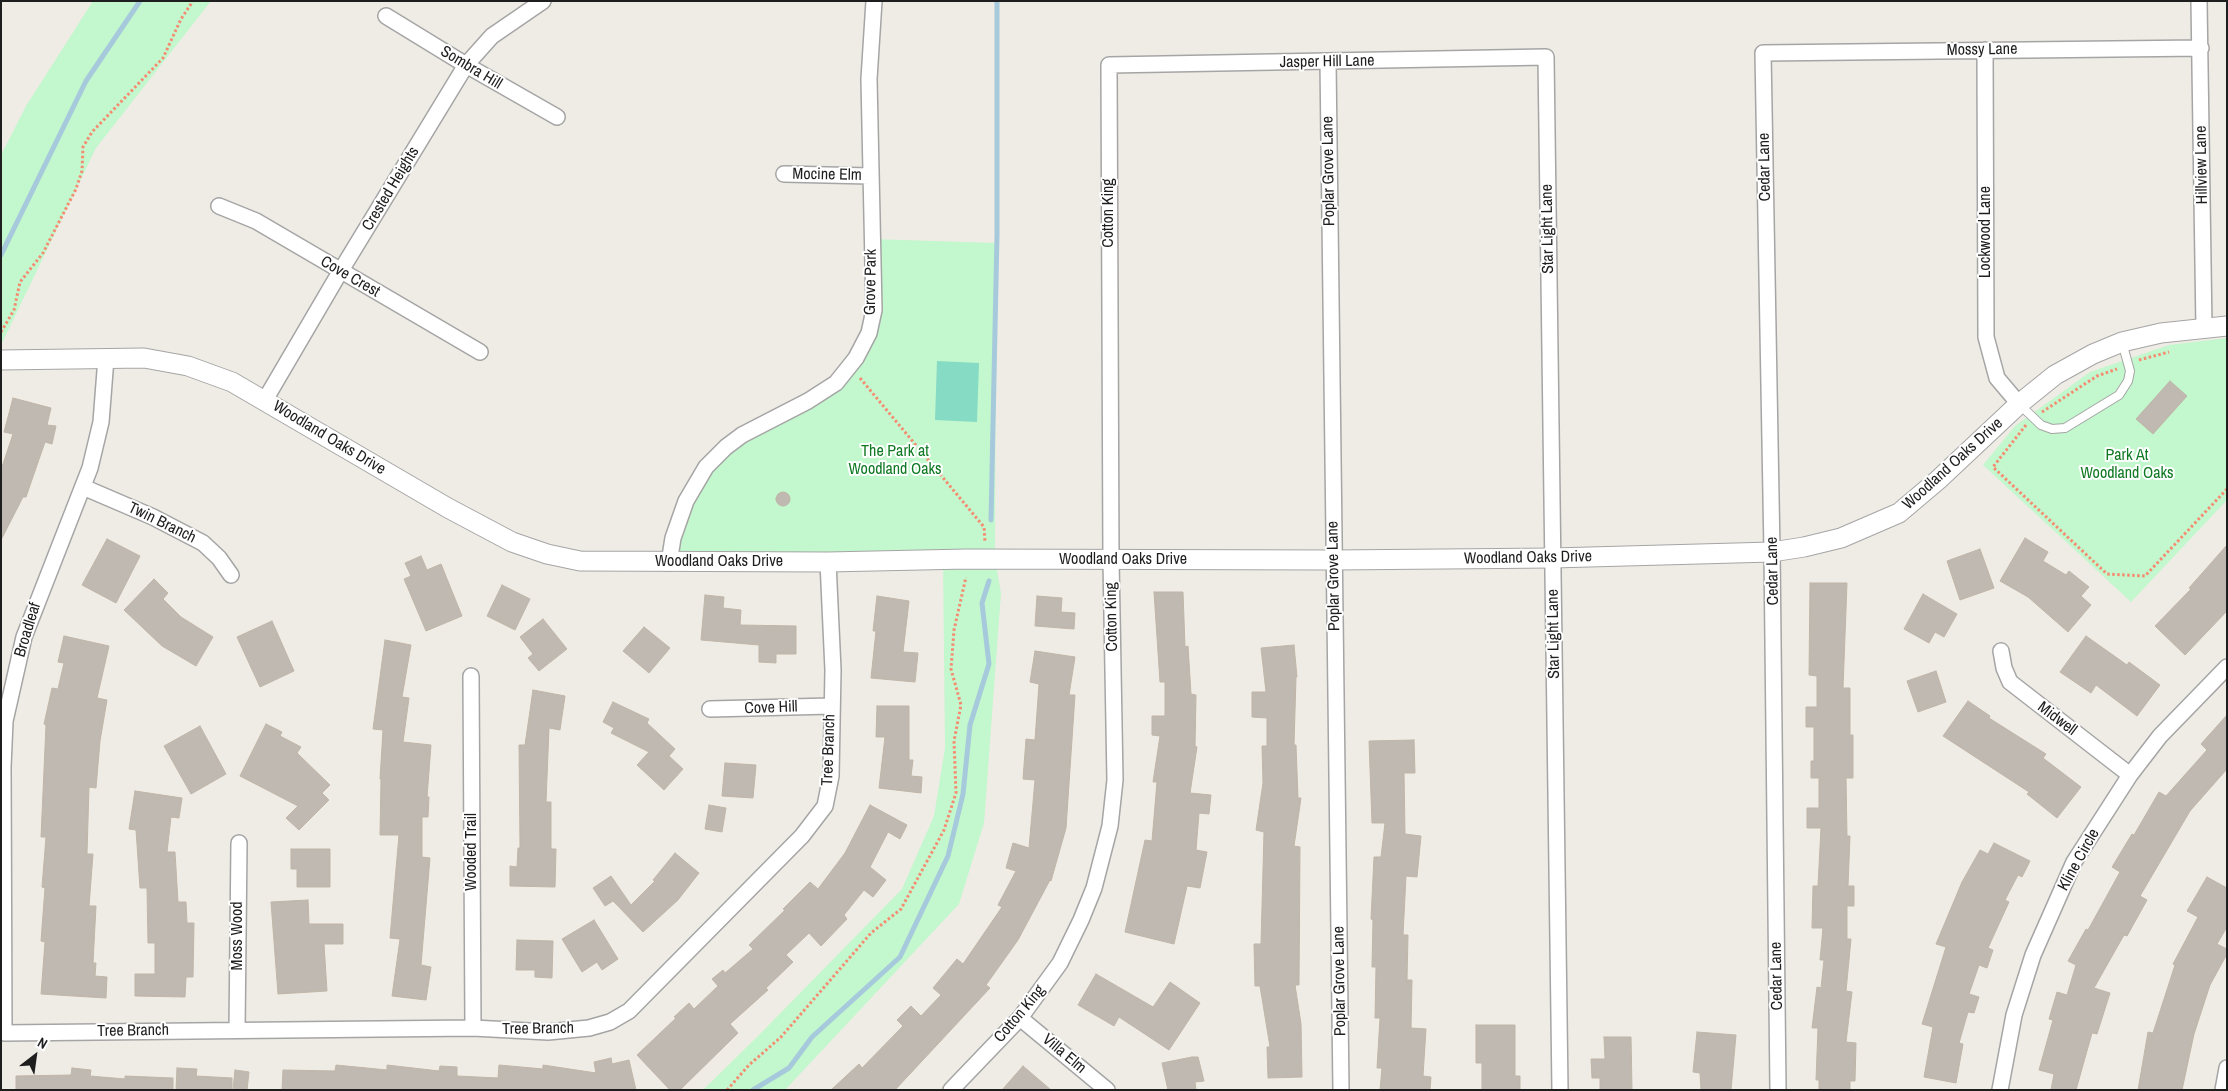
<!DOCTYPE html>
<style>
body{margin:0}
#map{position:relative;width:2228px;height:1091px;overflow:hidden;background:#efece5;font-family:"Archivo Narrow",sans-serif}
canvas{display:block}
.frame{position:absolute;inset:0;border:2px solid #1e1e1e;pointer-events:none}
.north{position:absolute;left:10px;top:1031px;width:50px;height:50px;-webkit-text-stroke:4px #fff;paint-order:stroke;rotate:30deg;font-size:14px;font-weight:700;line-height:20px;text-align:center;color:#1e1e1e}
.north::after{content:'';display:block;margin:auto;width:18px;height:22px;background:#1e1e1e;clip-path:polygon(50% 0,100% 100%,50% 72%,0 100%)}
</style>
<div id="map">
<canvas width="2228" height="1091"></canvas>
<div class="frame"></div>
<div class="north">N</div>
</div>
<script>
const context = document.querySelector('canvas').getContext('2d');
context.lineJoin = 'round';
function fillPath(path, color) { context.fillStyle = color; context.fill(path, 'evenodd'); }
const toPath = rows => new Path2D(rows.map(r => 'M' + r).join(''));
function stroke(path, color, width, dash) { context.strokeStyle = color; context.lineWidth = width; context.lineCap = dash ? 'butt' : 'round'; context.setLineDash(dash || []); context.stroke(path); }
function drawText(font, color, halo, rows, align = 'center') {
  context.font = font + ' "Archivo Narrow",sans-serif'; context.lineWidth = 4; context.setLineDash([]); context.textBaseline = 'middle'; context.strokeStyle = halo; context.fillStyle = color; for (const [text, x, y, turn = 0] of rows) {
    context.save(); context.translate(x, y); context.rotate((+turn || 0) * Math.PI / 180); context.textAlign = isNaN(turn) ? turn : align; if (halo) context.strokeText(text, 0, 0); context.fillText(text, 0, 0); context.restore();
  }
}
const park = toPath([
 [93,1,211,1,96,148,1,345,1,155,26,106],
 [872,239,996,243,995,559,1001,593,984,823,959,904,785,1090,703,1090,759,1035,902,889,934,816,945,748,943,559,669,563,706,467,836,383,869,333],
 [2227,338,2227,500,2131,602,1983,465,2015,426,2090,372,2169,345]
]);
const pitch = toPath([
 [937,361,979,363,977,422,935,420]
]);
const stream = toPath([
 [1,255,86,81,140,1],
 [991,520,997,235,997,1],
 [753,1090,789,1068,812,1037,900,957,948,856,963,794,970,725,989,664,982,603,989,581]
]);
const building = toPath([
 [2170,381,2187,396,2153,434,2136,419,2170,381],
 [13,398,51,408,47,425,56,426,52,444,45,442,26,497,23,497,1,540,1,470,13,434,4,432,13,398],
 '776 499a7 7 0 1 1 14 0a7 7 0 1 1-14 0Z',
 [2025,538,2048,552,2043,561,2066,575,2069,571,2089,587,2081,596,2091,605,2068,632,2028,597,2000,581,2025,538],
 [107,539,140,556,116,603,82,585,107,539],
 [2227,545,2227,611,2185,655,2155,626,2191,589,2189,588,2227,545],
 [1980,549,1994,588,1960,600,1947,561,1980,549],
 [421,556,427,570,441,564,462,616,426,631,404,579,411,576,405,563,421,556],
 [154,579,168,593,163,599,181,617,213,637,196,666,162,646,124,610,154,579],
 [1810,583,1847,583,1843,688,1850,688,1850,735,1853,735,1853,778,1846,778,1847,836,1850,836,1848,886,1854,886,1854,906,1847,906,1847,939,1851,939,1846,991,1852,992,1846,1042,1856,1043,1855,1081,1850,1081,1850,1090,1819,1090,1819,1080,1816,1080,1818,1028,1812,1028,1817,987,1821,988,1824,960,1820,960,1823,928,1812,928,1813,886,1818,886,1821,828,1807,828,1807,808,1819,808,1819,778,1811,778,1811,761,1814,761,1814,727,1806,727,1806,707,1817,707,1817,676,1809,675,1810,583],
 [502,585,530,599,515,630,487,616,502,585],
 [1154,592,1183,592,1185,647,1188,646,1191,694,1196,695,1195,746,1197,747,1190,793,1211,795,1209,814,1199,813,1196,850,1207,852,1200,888,1187,886,1174,944,1125,932,1145,840,1152,841,1157,782,1153,782,1160,736,1152,735,1152,716,1165,716,1165,682,1160,682,1154,592],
 [1923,594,1957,614,1944,637,1935,632,1929,643,1904,629,1923,594],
 [705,595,724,597,723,608,741,610,740,625,796,626,796,654,776,654,776,663,759,662,759,645,701,640,705,595],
 [877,596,909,601,903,652,918,653,915,682,871,678,876,631,873,631,877,596],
 [1037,596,1062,598,1061,612,1075,613,1074,629,1035,626,1037,596],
 [543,619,567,649,539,671,528,658,533,654,520,637,543,619],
 [272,621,294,671,260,687,237,637,272,621],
 [644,627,670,648,649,673,623,651,644,627],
 [64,636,109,646,97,698,107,700,100,741,96,788,89,787,87,854,93,854,89,906,96,906,93,963,96,963,95,976,107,977,106,998,41,994,45,942,41,941,45,888,42,887,46,837,41,837,46,725,44,724,52,688,58,689,64,663,58,662,64,636],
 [2086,636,2127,665,2129,662,2160,685,2137,716,2096,685,2091,693,2060,672,2086,636],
 [385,640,411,645,402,697,409,698,403,742,431,745,427,797,429,797,428,817,422,817,422,857,430,858,421,965,431,967,426,1000,392,996,400,939,390,938,399,835,380,835,381,779,380,779,383,730,373,729,385,640],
 [1294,645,1297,677,1296,677,1294,745,1296,745,1298,798,1301,798,1294,846,1300,847,1299,985,1295,985,1301,1024,1302,1077,1268,1078,1267,1047,1270,1047,1260,986,1255,986,1254,944,1261,944,1264,832,1256,830,1263,783,1262,746,1267,746,1267,718,1252,717,1252,692,1266,692,1261,648,1294,645],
 [1035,651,1075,657,1069,695,1075,695,1066,828,1051,881,1050,880,1018,940,986,985,990,988,895,1090,831,1090,859,1064,862,1068,903,1026,897,1020,911,1006,921,1016,941,995,933,988,957,959,963,964,1002,907,998,905,1016,871,1006,868,1013,843,1029,848,1035,780,1023,779,1026,739,1035,740,1039,684,1030,682,1035,651],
 [1936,671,1946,702,1918,712,1907,681,1936,671],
 [533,690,565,696,560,730,549,728,546,802,551,802,551,849,556,849,555,887,510,886,510,866,517,867,518,848,520,848,519,745,525,745,533,690],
 [1968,701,1990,716,1989,718,2046,754,2043,758,2081,787,2057,818,2027,794,2029,792,1943,736,1968,701],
 [613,702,649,719,647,723,675,749,669,756,683,769,664,790,637,765,649,752,611,733,614,728,603,722,613,702],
 [877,706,909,706,909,760,913,760,911,776,922,777,921,793,879,788,885,737,876,737,877,706],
 [2227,715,2227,769,2190,811,2140,896,2147,900,2127,936,2124,935,2094,988,2110,993,2097,1034,2092,1033,2076,1090,2051,1090,2054,1074,2039,1070,2053,1020,2049,1019,2057,992,2067,995,2076,965,2068,961,2086,929,2088,930,2120,872,2112,867,2132,834,2134,835,2159,792,2166,796,2207,750,2201,744,2227,715],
 [266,724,282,732,280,736,301,747,297,753,330,785,322,793,329,800,299,830,286,818,298,806,240,776,266,724],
 [200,726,226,774,191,794,164,746,200,726],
 [1414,740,1415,773,1404,773,1405,834,1421,836,1417,877,1406,876,1403,935,1408,935,1407,980,1412,980,1411,1028,1426,1029,1423,1076,1431,1077,1430,1090,1380,1090,1382,1068,1377,1068,1380,1018,1375,1018,1376,967,1372,967,1373,920,1371,919,1374,857,1381,857,1385,823,1372,823,1369,741,1414,740],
 [725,763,756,765,753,798,722,796,725,763],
 [135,791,182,798,179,818,171,817,167,852,175,852,178,902,186,902,187,923,194,923,193,977,186,977,185,997,135,996,135,974,155,974,155,943,148,943,147,888,140,888,136,830,129,829,135,791],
 [709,805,726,808,722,832,705,829,709,805],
 [870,805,907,825,900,839,888,832,870,867,886,880,873,897,864,890,844,915,847,919,821,946,809,933,786,955,793,962,766,988,768,990,730,1024,738,1033,680,1090,670,1090,637,1055,676,1018,674,1017,689,1003,694,1009,718,986,712,979,723,970,725,973,753,949,749,945,785,910,783,909,810,882,818,889,845,853,870,805],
 [1994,843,2030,861,2022,877,2018,875,2005,900,2009,902,1988,948,1993,950,1987,968,1979,965,1969,994,1979,997,1974,1013,1968,1012,1959,1043,1963,1044,1956,1083,1924,1077,1933,1027,1922,1024,1946,947,1936,944,1962,882,1980,850,1988,854,1994,843],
 [291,849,330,849,330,887,297,887,297,869,291,869,291,849],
 [675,853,699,873,678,900,643,932,613,901,605,906,593,888,611,876,631,905,655,881,653,880,675,853],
 [2207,877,2227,888,2227,927,2217,944,2227,949,2227,954,2210,985,2194,1034,2182,1090,2138,1090,2148,1032,2153,1033,2175,965,2173,964,2198,917,2187,911,2207,877],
 [308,900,309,924,343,924,343,944,324,944,327,991,278,994,271,902,308,900],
 [594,920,618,959,602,970,597,962,582,972,562,939,594,920],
 [517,940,553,941,552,978,535,977,535,970,516,970,517,940],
 [1096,974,1153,1007,1170,982,1200,1003,1169,1050,1119,1017,1114,1026,1078,1005,1096,974],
 [1476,1025,1515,1025,1515,1076,1520,1076,1520,1090,1482,1090,1482,1063,1476,1063,1476,1025],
 [1697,1032,1736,1035,1731,1090,1701,1090,1700,1073,1693,1072,1697,1032],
 [1604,1037,1631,1037,1632,1090,1600,1090,1600,1078,1592,1078,1591,1059,1605,1059,1604,1037],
 [1192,1057,1198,1057,1204,1081,1195,1082,1196,1090,1168,1090,1162,1063,1192,1057],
 [611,1058,612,1064,629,1060,636,1090,282,1090,283,1070,335,1071,336,1065,387,1070,387,1065,439,1071,440,1066,457,1067,457,1076,498,1078,499,1065,543,1069,543,1065,596,1073,594,1062,611,1058],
 [1023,1066,1051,1090,1002,1090,1023,1066],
 [72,1068,91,1070,90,1076,125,1079,125,1076,173,1078,173,1090,16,1090,16,1076,71,1075,72,1068],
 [177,1068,197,1069,196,1076,232,1078,232,1090,176,1090,177,1068],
 [235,1070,249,1072,247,1090,233,1090,235,1070]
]);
const path = toPath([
 [1,332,14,310,20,282,43,253,76,189,82,171,83,147,92,132,163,58,181,19,193,1],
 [2139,360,2169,352],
 [860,378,984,527,985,542],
 [2042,412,2097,376,2117,369],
 [2026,425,1993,467,2107,574,2145,576,2227,489],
 [727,1090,749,1065,781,1037,871,933,901,909,944,830,956,793,954,741,961,705,951,669,954,630,966,577]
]);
const service = toPath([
 [2019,404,2041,425,2052,429,2065,428,2119,395,2128,381,2130,371,2122,342]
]);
const minor = toPath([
 [2199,1,2204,329],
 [386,16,466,65,557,117],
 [1985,50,1986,337,1997,378,2019,404],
 [1328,62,1341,1090],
 [784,174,870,176],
 [219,206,256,221,480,352],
 [106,358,101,422,90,468,24,637,5,721,3,767,4,1033,473,1028,548,1032,589,1028,610,1022,629,1011,802,836,825,806,831,776,833,670,828,562],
 [265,400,340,272,466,65,492,36,543,1],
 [83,487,153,517,203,543,219,558,231,575],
 [669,563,673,538,686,501,706,467,726,447,742,435,808,401,836,383,856,358,869,333,874,310,869,79,874,1],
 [2001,651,2004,668,2010,682,2130,775],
 [471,676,473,1028],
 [710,709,831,706],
 [1020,1018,1107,1090],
 [237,1030,239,843],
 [951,1090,1020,1018,1060,963,1081,920,1094,888,1110,826,1115,780,1111,560,1109,65,1546,57,1560,1090],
 [1778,1090,1772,552,1763,53,2201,48],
 [2000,1090,2014,1015,2033,955,2074,862,2130,775,2160,736,2227,667],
 [2223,1090,2227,1068]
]);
const tertiary = toPath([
 [1,360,144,358,188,366,232,382,448,508,512,542,547,554,580,561,828,562,967,559,1334,560,1553,558,1772,552,1804,547,1841,538,1899,513,1938,480,2019,404,2055,375,2093,354,2122,342,2161,333,2227,326]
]);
const streetNames = [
 ["Mossy Lane",1982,50,-1],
 ["Jasper Hill Lane",1327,62,-1],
 ["Sombra Hill",471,68,31],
 ["Hillview Lane",2202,165,-91],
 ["Cedar Lane",1765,167,-91],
 ["Poplar Grove Lane",1329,171,-91],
 ["Mocine Elm",827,175,1],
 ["Crested Heights",391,189,-59],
 ["Cotton King",1109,213,-90],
 ["Star Light Lane",1548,229,-91],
 ["Lockwood Lane",1986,232,-90],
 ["Cove Crest",350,277,30],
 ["Grove Park",871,282,-89],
 ["Woodland Oaks Drive",329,438,31],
 ["Woodland Oaks Drive",1953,464,-42],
 ["Twin Branch",162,523,26],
 ["Woodland Oaks Drive",1528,558,-1],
 ["Woodland Oaks Drive",1123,560],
 ["Woodland Oaks Drive",719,562],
 ["Cedar Lane",1773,571,-91],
 ["Poplar Grove Lane",1334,576,-91],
 ["Cotton King",1112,617,-91],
 ["Broadleaf",28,630,-73],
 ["Star Light Lane",1554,634,-91],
 ["Cove Hill",771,708,-2],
 ["Midwell",2057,719,37],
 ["Tree Branch",829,750,-88],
 ["Wooded Trail",472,852,-90],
 ["Kline Circle",2079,860,-61],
 ["Moss Wood",238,936,-90],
 ["Cedar Lane",1777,976,-91],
 ["Poplar Grove Lane",1340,981,-91],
 ["Cotton King",1020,1014,-50],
 ["Tree Branch",538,1029,-1],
 ["Tree Branch",133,1031,-1],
 ["Villa Elm",1064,1054,40]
];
const parkNames = [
 ["The Park at",895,452],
 ["Woodland Oaks",895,470],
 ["Park At",2127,456],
 ["Woodland Oaks",2127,474]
];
fillPath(park, '#c3f7cd');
fillPath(pitch, '#85dbc3');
stroke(stream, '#a6cadb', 5);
fillPath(building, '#bfb9b1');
stroke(building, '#c0b5a7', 1);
stroke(service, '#a5a5a5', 10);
stroke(minor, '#a5a5a5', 18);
stroke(tertiary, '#a5a5a5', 21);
stroke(path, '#f58b70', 3, [2.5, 2.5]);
stroke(service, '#fff', 8);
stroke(minor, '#fff', 15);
stroke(tertiary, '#fff', 19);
drawText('16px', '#1e1e1e', '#fff', streetNames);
drawText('16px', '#0f7923', '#fff', parkNames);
</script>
